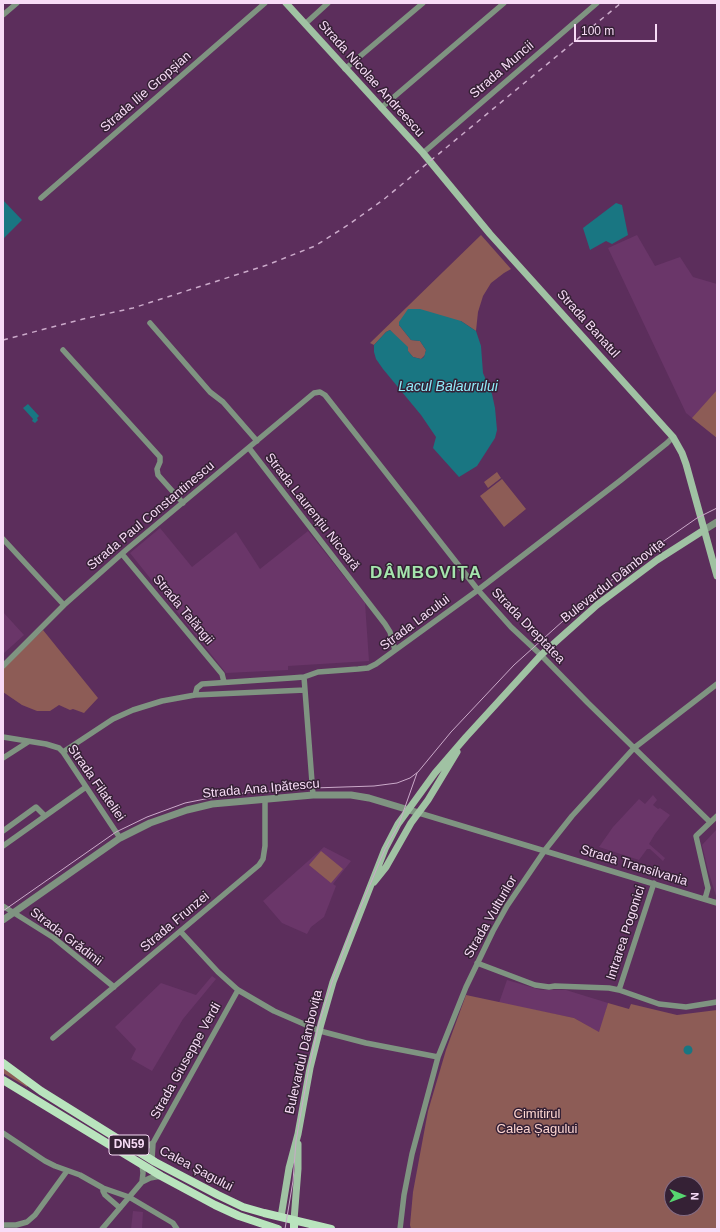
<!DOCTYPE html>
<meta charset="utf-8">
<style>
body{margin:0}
#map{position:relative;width:720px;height:1232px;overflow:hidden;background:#5c2e5c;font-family:Arial,sans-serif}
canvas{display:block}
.frame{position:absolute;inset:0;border:4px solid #f7dbf6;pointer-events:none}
.north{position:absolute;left:664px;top:1176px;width:40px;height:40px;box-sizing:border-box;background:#352135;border:1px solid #836b82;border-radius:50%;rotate:91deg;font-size:11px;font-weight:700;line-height:16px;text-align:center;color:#f7dbf6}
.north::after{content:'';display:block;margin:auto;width:14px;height:18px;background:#57d670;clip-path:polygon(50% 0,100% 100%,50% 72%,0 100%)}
.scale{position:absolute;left:574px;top:24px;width:83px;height:18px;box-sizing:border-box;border:2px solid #f7dbf6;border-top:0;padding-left:5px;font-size:12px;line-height:14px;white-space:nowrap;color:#f7dbf6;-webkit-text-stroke:3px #352135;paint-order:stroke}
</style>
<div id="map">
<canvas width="720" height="1232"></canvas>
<div class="frame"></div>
<div class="north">N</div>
<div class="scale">100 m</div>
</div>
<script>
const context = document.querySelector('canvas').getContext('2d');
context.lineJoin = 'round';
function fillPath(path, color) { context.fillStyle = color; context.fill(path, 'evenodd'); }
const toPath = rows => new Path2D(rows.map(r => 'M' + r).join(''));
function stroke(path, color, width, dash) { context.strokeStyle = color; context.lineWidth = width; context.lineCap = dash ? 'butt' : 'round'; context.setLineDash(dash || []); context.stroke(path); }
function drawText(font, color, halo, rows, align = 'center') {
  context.font = font + ' Arial,sans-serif'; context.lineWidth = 3; context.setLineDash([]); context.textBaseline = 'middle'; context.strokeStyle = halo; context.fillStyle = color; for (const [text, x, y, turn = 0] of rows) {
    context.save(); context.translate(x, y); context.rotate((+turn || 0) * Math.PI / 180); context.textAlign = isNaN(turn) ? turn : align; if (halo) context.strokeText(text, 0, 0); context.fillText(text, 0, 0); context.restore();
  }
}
const built = toPath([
 [637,235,655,266,680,257,693,277,717,284,717,438,686,413,608,248],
 [160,528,192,567,236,532,260,569,308,531,365,603,369,661,288,666,288,670,226,673,130,553],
 [3,612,24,635,3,654],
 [653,795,657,800,653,805,658,809,660,808,670,815,655,834,649,844,665,858,663,861,650,849,647,849,639,860,599,847,613,827,639,799,645,804],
 [717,829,717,897,716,896,708,870,702,845],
 [324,847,351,861,333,884,336,886,324,917,311,927,307,934,282,923,263,901],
 [212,976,216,979,183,1019,152,1071,131,1059,136,1049,115,1027,161,983,196,995],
 [507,980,541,990,566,990,608,1003,600,1033,574,1018,499,1003],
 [133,1211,143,1212,142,1229,131,1229]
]);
const green = toPath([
 [481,235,511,269,504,273,491,283,483,296,478,312,476,331,461,321,399,325,411,340,420,341,426,350,425,355,421,359,413,357,390,330,386,332,374,345,370,343],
 [717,390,717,438,692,418],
 [497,472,501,478,488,488,484,482],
 [502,479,526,509,504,527,480,496],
 [43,630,98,698,84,713,73,709,70,710,59,705,50,711,37,711,22,705,3,692,3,668],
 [321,851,343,869,331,883,309,865],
 [466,995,574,1018,599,1032,608,1003,629,1009,631,1004,677,1015,717,1010,717,1229,411,1229,410,1225,413,1192,428,1111,446,1050],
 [672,1184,696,1184,696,1208,672,1208],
 [3,1066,28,1085,27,1087,3,1073]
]);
const water = toPath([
 [3,200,22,220,3,239],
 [616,203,622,205,628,235,612,244,606,241,590,250,583,228],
 [408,309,420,309,461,321,476,331,481,346,483,373,492,394,495,408,497,430,495,438,477,466,459,477,433,448,436,437,421,415,383,369,376,359,374,352,374,345,386,332,390,330,408,347,408,351,413,357,421,359,424,357,426,350,420,341,411,340,399,325,399,322],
 [28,404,39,416,37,418,38,420,35,423,32,421,33,419,23,408],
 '683.5 1050a4.5 4.5 0 1 1 9 0a4.5 4.5 0 1 1-9 0Z'
]);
const minor = toPath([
 [3,15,17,3],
 [305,24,328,3],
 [345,69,423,3],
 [381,108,504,3],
 [423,153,597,3],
 [41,198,265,3],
 [150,323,210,392,223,402,257,441],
 [63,350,160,457,160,462,157,469,158,475,183,503],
 [249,448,385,624,390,632,395,650],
 [3,539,64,605],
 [122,554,222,674,224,682],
 [3,666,64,605,126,550,314,393,320,392,325,395,478,590,511,627,541,655,588,703,710,822],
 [304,677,313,795],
 [195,695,197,688,202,684,291,678,304,677,318,672,358,669,368,668,376,664,478,590,621,480,667,443,673,437],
 [3,737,46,744,59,748,63,752,120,838],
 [63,752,113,719,133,710,162,701,195,695,305,690],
 [3,758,28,742],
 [419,813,717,903],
 [3,831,36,807,45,816],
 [3,846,86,787],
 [705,899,708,888,707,884,696,836,717,816],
 [3,906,54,938,114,987],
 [181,932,218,972,238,990,274,1011,320,1031,366,1043,438,1057],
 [477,963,535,985,549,987,555,986,609,988,619,990,659,1004,686,1007,717,1002],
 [619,990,654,883],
 [53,1038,259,865,263,859,265,846,265,799],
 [3,1133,45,1161,55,1166,80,1175,103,1188,129,1197,173,1223,177,1229],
 [139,1151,153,1143],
 [152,1159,153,1143,238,990],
 [142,1182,143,1173,142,1164],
 [103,1188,103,1191,105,1195,120,1208],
 [3,1225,16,1225,27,1222,35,1215,67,1171],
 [102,1229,142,1182,150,1178,161,1176],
 [400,1229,404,1195,412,1154,438,1057,466,987,493,931,507,906,545,850,572,816,634,748,717,684]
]);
const tertiary = toPath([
 [704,530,717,522],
 [3,920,120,838,150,823,187,810,212,804,313,795,351,795,369,798,419,813]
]);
const secondary = toPath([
 [286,3,423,153,490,234,673,437,682,453,686,464,717,576],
 [374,882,386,867,411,823,428,800,457,752],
 [281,1217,289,1168,298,1134,310,1068,321,1024,333,982,356,923,385,849,398,824,435,773,466,737,541,655,597,605,657,560,704,530],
 [294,1220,298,1169,298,1144]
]);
const primary = toPath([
 [3,1063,41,1091,155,1162,218,1195,243,1207,264,1213,331,1229],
 [3,1080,161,1176,215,1205,239,1216,278,1229],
 [294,1229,294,1220]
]);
const tram = toPath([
 [3,911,116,832,147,817,185,803,220,796,244,793,313,788,374,786,397,783,410,778,418,772,451,732,514,665,583,603,635,561,697,518,717,508],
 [285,1229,293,1181,296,1141,302,1106,309,1068,319,1023,332,982,354,923,385,849,399,824,417,773]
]);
const rail = toPath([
 [3,340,83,319,133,308,267,265,315,246,348,225,383,200,621,3]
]);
const shields = [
 [129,1145,40]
];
const shieldNames = [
 ["DN59",129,1145]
];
const streetNames = [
 ["Strada Muncii",502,70,-41],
 ["Strada Nicolae Andreescu",371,79,48],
 ["Strada Ilie Gropșian",146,92,-41],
 ["Strada Banatul",588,324,48],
 ["Strada Laurențiu Nicoară",312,512,52],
 ["Strada Paul Constantinescu",151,516,-40],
 ["Bulevardul Dâmbovița",613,581,-38],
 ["Strada Talăngii",183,610,50],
 ["Strada Lacului",415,623,-37],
 ["Strada Dreptatea",528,626,46],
 ["Strada Filateliei",96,783,55],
 ["Strada Ana Ipătescu",261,789,-5],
 ["Strada Transilvania",634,866,17],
 ["Strada Vulturilor",491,917,-60],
 ["Strada Frunzei",175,922,-40],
 ["Intrarea Pogonici",626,933,-72],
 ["Strada Grădinii",66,937,37],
 ["Bulevardul Dâmbovița",304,1052,-77],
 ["Strada Giuseppe Verdi",186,1061,-61],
 ["Calea Șagului",196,1169,28]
];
const parkNames = [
 ["Cimitirul",537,1114],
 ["Calea Șagului",537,1129]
];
const waterNames = [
 ["Lacul Balaurului",448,387]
];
const districtNames = [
 ["DÂMBOVIȚA",426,573]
];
fillPath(built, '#6a3669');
fillPath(green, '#8d5c56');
fillPath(water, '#197682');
stroke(minor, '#7f9481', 5.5);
stroke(tertiary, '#7f9481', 7);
stroke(secondary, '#a0c2a3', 7);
stroke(primary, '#b9e4bd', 8);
stroke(tram, '#cbaaca', 1);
stroke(rail, '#cbaaca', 1.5, [5, 5]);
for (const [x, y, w] of shields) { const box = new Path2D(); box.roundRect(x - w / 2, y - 10, w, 20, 3); context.fillStyle = '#352135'; context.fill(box); stroke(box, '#f7dbf6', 1); }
drawText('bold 12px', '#f7dbf6', null, shieldNames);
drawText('13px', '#f7dbf6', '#352135', streetNames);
drawText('13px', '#fed6d1', '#352135', parkNames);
drawText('italic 14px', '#90ecfa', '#352135', waterNames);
context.letterSpacing = '1px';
drawText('bold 17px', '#a5e5ad', '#352135', districtNames);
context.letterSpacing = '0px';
</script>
